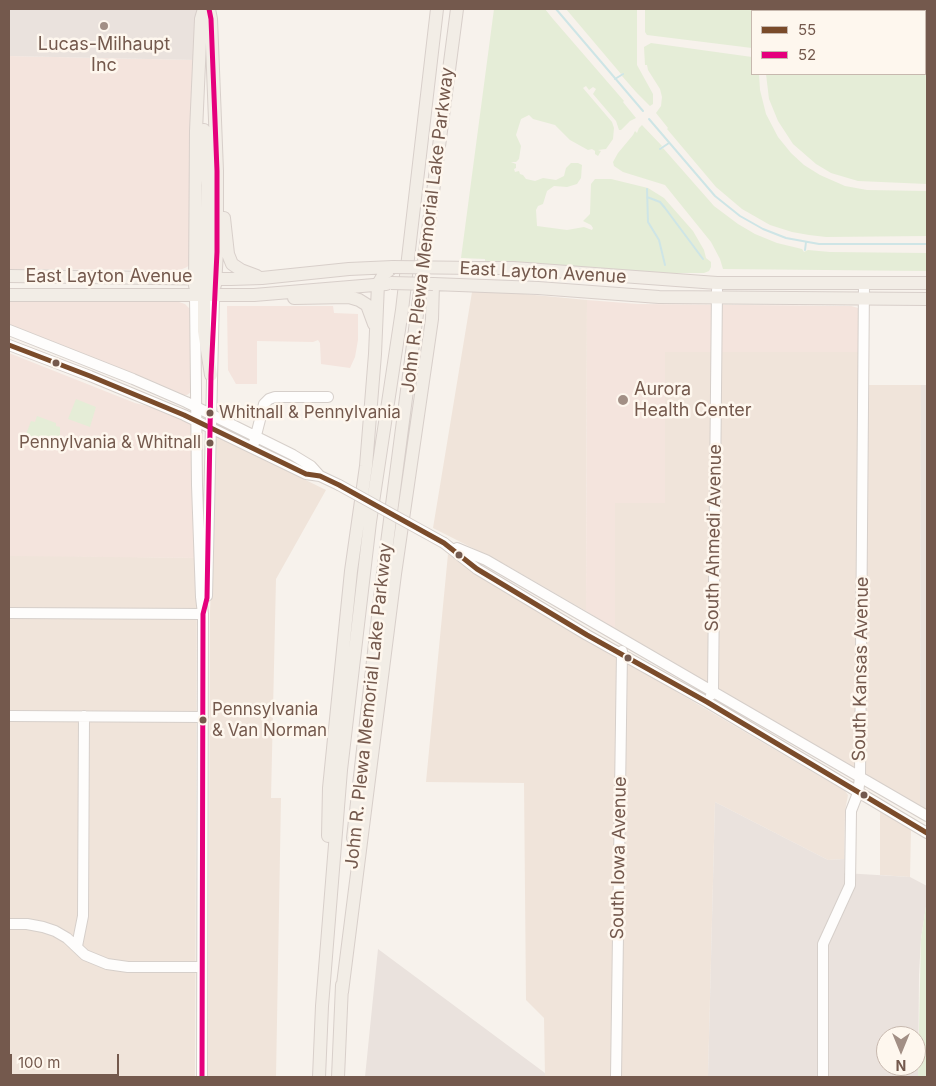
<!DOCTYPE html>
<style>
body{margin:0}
#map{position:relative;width:936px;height:1086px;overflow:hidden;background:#f7f2ec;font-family:Inter,sans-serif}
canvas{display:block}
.frame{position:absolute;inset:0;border:10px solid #74594d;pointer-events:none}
.legend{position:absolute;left:751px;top:10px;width:175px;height:65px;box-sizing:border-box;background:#fef7ee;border:1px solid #c7b8ae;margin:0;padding:6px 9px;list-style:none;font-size:15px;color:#74594d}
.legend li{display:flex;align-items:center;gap:10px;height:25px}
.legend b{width:25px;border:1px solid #c7b8ae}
.north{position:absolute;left:876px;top:1026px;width:50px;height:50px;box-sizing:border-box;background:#fef7ee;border:1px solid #c7b8ae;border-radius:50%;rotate:180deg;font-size:14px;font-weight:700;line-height:20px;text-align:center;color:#74594d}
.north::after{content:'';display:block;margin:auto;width:18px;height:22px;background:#a28f85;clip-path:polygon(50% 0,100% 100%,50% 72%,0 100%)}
.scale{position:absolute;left:10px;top:1054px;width:109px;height:22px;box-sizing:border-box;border:2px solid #74594d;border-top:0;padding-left:6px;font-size:15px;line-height:18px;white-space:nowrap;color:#74594d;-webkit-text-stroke:4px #fef7ee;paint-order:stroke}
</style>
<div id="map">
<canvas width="936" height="1086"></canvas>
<div class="frame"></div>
<ul class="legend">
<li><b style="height:6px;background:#7a4b2a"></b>55</li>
<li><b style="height:6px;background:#e5007d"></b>52</li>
</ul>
<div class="north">N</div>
<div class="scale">100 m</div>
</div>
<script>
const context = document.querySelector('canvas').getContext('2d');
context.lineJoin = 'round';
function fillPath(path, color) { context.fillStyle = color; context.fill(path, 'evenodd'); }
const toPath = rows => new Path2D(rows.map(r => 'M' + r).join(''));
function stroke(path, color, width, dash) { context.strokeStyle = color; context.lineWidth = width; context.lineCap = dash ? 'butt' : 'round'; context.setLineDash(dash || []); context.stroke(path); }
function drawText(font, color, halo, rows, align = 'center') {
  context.font = font + ' Inter,sans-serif'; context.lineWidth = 5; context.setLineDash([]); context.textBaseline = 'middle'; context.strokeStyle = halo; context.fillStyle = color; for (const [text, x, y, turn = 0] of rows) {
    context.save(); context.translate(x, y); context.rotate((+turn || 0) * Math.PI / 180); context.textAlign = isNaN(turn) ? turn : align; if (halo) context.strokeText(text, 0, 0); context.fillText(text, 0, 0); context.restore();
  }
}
const residential = toPath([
 [472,292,503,292,587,300,586,611,508,566,433,528],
 [665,352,860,352,860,385,921,385,920,806,615,629,615,503,665,503],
 [218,437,326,490,276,579,271,798,281,798,276,1077,208,1077,210,611,213,545,214,460,215,440],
 [448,554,480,576,845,791,848,795,845,811,844,859,828,860,715,802,708,1077,545,1077,544,1018,526,1000,524,783,426,782],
 [9,555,197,558,195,1077,9,1077],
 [880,811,911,829,910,877,880,875]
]);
const commercial = toPath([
 [9,56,195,60,190,264,187,267,180,270,9,269],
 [587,300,638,304,851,306,858,308,859,311,860,352,665,352,665,503,615,503,615,629,586,611],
 [9,301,179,302,185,304,190,309,191,392,187,395,181,395,9,326],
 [227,306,333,306,334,313,358,314,358,340,355,357,350,368,321,364,320,343,318,340,313,342,257,341,257,384,236,384,228,370],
 [9,353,135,403,159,409,191,424,192,426,197,558,9,556]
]);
const industrial = toPath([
 [9,9,204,9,195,60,9,56],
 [921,385,927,385,927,811,920,806],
 [715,802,828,860,844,859,844,873,910,877,927,886,927,900,921,939,919,975,918,1077,708,1077],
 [886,1036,916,1036,916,1066,886,1066],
 [378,949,545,1073,545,1077,365,1077]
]);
const green = toPath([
 [494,9,545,9,553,19,624,101,623,102,636,118,630,121,621,130,619,130,616,121,593,94,596,89,593,87,589,90,586,86,583,88,612,122,614,128,613,139,606,149,598,150,601,151,598,156,595,154,595,151,592,149,588,150,570,140,555,125,533,119,529,115,521,119,516,135,521,146,519,159,516,162,511,162,516,164,516,168,514,169,515,172,519,171,520,174,523,175,526,179,535,181,543,178,556,180,564,176,566,168,571,163,578,163,582,165,581,178,577,184,567,187,554,186,547,191,543,204,538,206,536,210,537,226,567,230,584,227,592,230,593,228,591,225,583,221,590,214,591,184,595,179,611,179,648,188,664,198,693,231,704,250,706,258,711,262,711,267,709,271,704,273,657,273,519,262,485,261,485,259,461,258],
 [566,9,637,9,637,65,653,94,653,104,650,106,636,92,622,76,623,73,621,74],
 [645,9,762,9,762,11,752,11,752,48,647,35,645,32],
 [775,9,927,9,927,184,858,181,831,173,816,164,793,144,778,121,769,99,766,74,925,74,925,11,775,11],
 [651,43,752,57,752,74,759,74,760,90,766,114,778,137,791,153,804,165,820,175,845,186,867,190,927,191,927,236,826,237,809,235,792,232,770,225,742,209,716,187,667,129,668,128,656,113,661,106,662,97,660,89,648,70,647,65,645,65,644,47],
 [642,125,662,146,660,148,661,149,663,148,714,206,738,224,755,234,777,243,802,249,804,252,808,250,830,252,927,253,927,271,723,269,720,259,711,242,665,185,623,172,614,166,613,162,618,153,633,135,635,131,637,133,639,128],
 [76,399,96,407,90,427,68,419],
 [37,416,56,423,56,426,60,427,60,439,25,437,31,421,35,422],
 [927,900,927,1077,918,1077,921,939]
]);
const stream = toPath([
 [556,9,643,111],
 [615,79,623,74],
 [649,119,715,196,740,216,763,229,786,238,819,244,927,244],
 [660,149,669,143],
 [647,189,648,222,659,240,665,265],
 [647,197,660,202,665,208,703,259],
 [805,250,806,242]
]);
const minor = toPath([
 [195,295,197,485,201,597,203,614,202,1077],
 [9,330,133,379,186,402,293,455,311,466,320,476,339,485],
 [9,345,90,376,184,415,306,474,320,476],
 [254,443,264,404,269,399,275,397,328,397],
 [444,543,477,569,587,635,707,702,927,833],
 [457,548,486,560,927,816],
 [207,596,214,295],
 [9,613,203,614],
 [711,695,713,690,717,290],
 [9,716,203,717],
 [9,924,27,924,43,927,55,931,67,938,85,955,107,964,128,967,202,967],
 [77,946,83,916,84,716],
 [616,1077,622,651],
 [823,1077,823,944,850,885,851,811,858,793,860,777,864,283]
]);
const major = toPath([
 [209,9,211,19,217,171,217,252,215,285],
 [204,130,208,185,206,278,208,285],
 [224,218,228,254,232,264,241,270,257,276],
 [478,268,513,268,717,283,927,283],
 [9,276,231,279,262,278,349,269,393,267],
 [195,286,196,131,201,19,204,9],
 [201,288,204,300,204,331,211,375],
 [9,295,254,295,386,284],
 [294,298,349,297,359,300,367,305,374,324],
 [328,836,329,788,351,571,366,466,375,354,378,284,384,274,393,267],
 [353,838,382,581,457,9],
 [342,992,395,574,432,319,433,284,538,288,659,297,927,299],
 [319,1077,322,1006,341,770,370,522,402,310,437,9],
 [338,1077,342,985]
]);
const minorBridge = toPath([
 [339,485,444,543]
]);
const majorBridge = toPath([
 [393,267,478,268],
 [391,283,433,284]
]);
const bus1 = toPath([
 [9,345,90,376,184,415,306,474,320,476,339,485,444,543,477,569,587,635,707,702,927,833]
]);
const bus2 = toPath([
 [202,1077,203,614,207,598,211,375,217,252,217,171,211,19,209,9]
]);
const markers = [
 [104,26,5,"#a28f85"],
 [56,363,4.5,"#74594d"],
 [623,400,6,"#a28f85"],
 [210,413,4.5,"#74594d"],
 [210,443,4.5,"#74594d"],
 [459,555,4.5,"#74594d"],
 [628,658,4.5,"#74594d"],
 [203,720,4.5,"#74594d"],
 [864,795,4.5,"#74594d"]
];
const busNames = [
 ["Whitnall & Pennylvania",219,413],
 ["Pennylvania & Whitnall",201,443,"right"],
 ["Pennsylvania",212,710],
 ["& Van Norman",212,731]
];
const poiNames = [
 ["Lucas-Milhaupt",104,45],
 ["Inc",104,66],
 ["Aurora",634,390,"left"],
 ["Health Center",634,411,"left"]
];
const streetNames = [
 ["John R. Plewa Memorial Lake Parkway",428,230,-83],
 ["East Layton Avenue",543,273,3],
 ["East Layton Avenue",109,277],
 ["South Ahmedi Avenue",714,538,-89],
 ["South Kansas Avenue",861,669,-89],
 ["John R. Plewa Memorial Lake Parkway",369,706,-84],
 ["South Iowa Avenue",619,858,-89]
];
fillPath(residential, '#f0e4da');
fillPath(commercial, '#f4e4dd');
fillPath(industrial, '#eae2dd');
fillPath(green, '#e5edd7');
stroke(stream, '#cee5e6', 2);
stroke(minor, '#d6cfca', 12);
stroke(major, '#d8cfca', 14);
stroke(minor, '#fefdfc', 10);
stroke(major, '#f2ede6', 12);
stroke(minorBridge, '#d6cfca', 12, []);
stroke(majorBridge, '#d8cfca', 14, []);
stroke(minorBridge, '#fefdfc', 10);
stroke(majorBridge, '#f2ede6', 12);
stroke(bus1, '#7a4b2a', 5);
stroke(bus2, '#e5007d', 5);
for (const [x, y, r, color] of markers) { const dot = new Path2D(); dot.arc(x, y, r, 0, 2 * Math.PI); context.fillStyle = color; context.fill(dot); stroke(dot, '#fef7ee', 2); }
drawText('17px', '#74594d', '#fef7ee', busNames, 'left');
drawText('18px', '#74594d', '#fef7ee', poiNames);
drawText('18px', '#74594d', '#fef7ee', streetNames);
</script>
